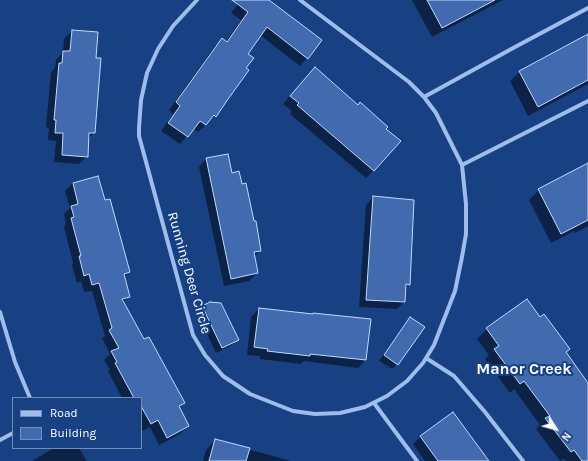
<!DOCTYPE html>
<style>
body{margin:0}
#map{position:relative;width:588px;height:461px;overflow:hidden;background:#184184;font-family:Karla,sans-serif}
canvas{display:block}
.legend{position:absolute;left:12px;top:397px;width:130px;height:52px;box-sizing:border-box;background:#184184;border:1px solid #748db5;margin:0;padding:5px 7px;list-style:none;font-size:12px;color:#fff}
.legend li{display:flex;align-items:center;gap:8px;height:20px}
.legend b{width:20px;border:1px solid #748db5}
.north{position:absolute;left:536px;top:409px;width:40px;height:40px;-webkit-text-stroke:3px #184184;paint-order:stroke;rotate:127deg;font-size:11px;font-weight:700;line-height:16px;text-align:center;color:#fff}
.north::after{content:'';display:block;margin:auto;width:14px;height:18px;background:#fff;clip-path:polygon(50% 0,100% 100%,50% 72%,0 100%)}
</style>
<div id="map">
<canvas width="588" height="461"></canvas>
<ul class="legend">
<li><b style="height:5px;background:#9ebdec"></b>Road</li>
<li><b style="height:11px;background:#416bae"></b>Building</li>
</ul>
<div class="north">N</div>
</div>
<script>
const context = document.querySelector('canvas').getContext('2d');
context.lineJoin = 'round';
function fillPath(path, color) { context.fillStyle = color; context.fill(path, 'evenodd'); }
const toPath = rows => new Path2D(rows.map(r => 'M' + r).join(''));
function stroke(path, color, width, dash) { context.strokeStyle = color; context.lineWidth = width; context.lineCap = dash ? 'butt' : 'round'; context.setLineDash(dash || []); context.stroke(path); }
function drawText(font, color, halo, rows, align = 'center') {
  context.font = font + ' Karla,sans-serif'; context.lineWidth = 4; context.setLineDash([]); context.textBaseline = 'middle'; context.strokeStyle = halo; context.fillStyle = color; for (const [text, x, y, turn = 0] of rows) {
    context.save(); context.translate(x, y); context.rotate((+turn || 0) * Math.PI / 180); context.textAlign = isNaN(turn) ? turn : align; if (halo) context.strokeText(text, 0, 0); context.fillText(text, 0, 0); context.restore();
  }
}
const shadow = toPath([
 [241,0,267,0,307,58,300,66,260,35,246,54,245,69,247,70,215,116,198,132,193,129,180,144,161,131,173,114,169,110,214,47,222,39,225,42,241,20,231,13],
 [412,0,503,0,432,37],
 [72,31,95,58,94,133,88,139,87,156,79,164,54,162,56,141,48,140,49,128,46,127,51,72,55,68,56,60,63,52,64,39],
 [588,36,588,84,528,116,510,81,520,72],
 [307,76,374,170,366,178,290,114,292,111,283,104],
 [206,159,260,250,254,257,257,273,249,281,224,286,199,167],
 [588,164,588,226,575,233,574,231,551,243,529,200,539,190],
 [73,183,129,272,124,277,129,296,123,303,144,340,183,403,178,408,188,426,180,434,159,445,150,427,143,431,141,428,141,398,122,398,108,371,110,370,104,360,110,354,102,338,105,336,92,291,84,292,81,281,77,283,72,265,73,263,64,226,66,224,64,214,70,208,65,191],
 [373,197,409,284,405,288,405,301,397,309,359,307,366,205],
 [203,307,237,340,232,345,216,353,197,312],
 [259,309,370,320,365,360,358,368,304,361,301,364,260,359,260,356,247,355,251,317],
 [410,318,397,364,392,369,379,361,405,324],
 [487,329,565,353,588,385,588,461,566,461,564,459,560,461,536,429,540,425,514,389,510,393,485,359,489,355,477,339],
 [453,413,488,461,425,461,413,444,420,437],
 [215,440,291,461,203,461,206,450],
 [54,448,79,448,87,461,32,461]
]);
const building = toPath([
 [232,0,269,0,322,40,308,59,267,27,248,54,254,58,246,68,249,70,226,102,216,117,214,115,206,125,200,121,188,137,168,123,180,106,176,102,222,38,227,42,248,12,232,0],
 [427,0,495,0,442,28,427,0],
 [72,30,98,32,96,58,101,58,95,133,89,133,88,157,62,155,63,133,55,133,56,120,54,120,59,63,62,63,63,51,70,51,72,30],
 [588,34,588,80,538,107,519,71,588,34],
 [315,67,358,105,360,102,388,127,386,129,401,141,374,171,297,105,299,103,290,96,315,67],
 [228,154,232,173,239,171,242,184,246,183,254,221,256,221,261,251,254,252,258,273,231,279,206,158,228,154],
 [588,163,588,220,561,234,538,189,588,163],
 [98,176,105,200,110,199,130,272,124,274,130,297,122,299,144,339,149,337,185,403,179,406,189,426,167,438,158,420,151,424,141,406,141,398,134,398,115,363,117,362,111,351,119,348,109,330,112,328,99,283,92,285,89,274,84,276,79,256,81,256,71,218,74,217,71,206,78,204,73,183,98,176],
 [373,196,414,200,410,285,406,284,405,302,366,300,373,196],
 [527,299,540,317,544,314,570,349,566,352,588,383,588,461,582,461,574,450,571,452,545,418,550,416,524,381,520,384,494,349,499,346,486,328,527,299],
 [210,302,221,303,239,340,222,348,202,306,210,302],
 [259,308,313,314,313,313,371,319,366,360,310,354,310,356,267,351,268,349,254,347,259,308],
 [410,317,425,327,398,365,384,355,410,317],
 [453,412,489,461,438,461,420,436,453,412],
 [215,439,250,448,246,461,209,461,215,439]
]);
const street = toPath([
 [197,0,173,26,158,49,147,73,141,100,139,128,139,136,193,335,205,355,223,376,250,394,293,411,315,414,340,413,365,407,387,396,407,381,423,363,434,345,455,291,462,257,466,234,466,204,462,165,436,113,424,97,409,82,300,0],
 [424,97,515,47,588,8],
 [462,165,588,101],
 [0,312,15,362,30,398],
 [426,358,454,376,485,412,523,461],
 [374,403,417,461],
 [0,440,13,433]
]);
const streetNames = [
 ["Running Deer Circle",189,273,74]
];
const quarterNames = [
 ["Manor Creek",524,369]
];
fillPath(shadow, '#0007');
fillPath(building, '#416bae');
stroke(building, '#c3d8f9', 1);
stroke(street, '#9ebdec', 4);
drawText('14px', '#fff', '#184184', streetNames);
drawText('bold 16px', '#fff', '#184184', quarterNames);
</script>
